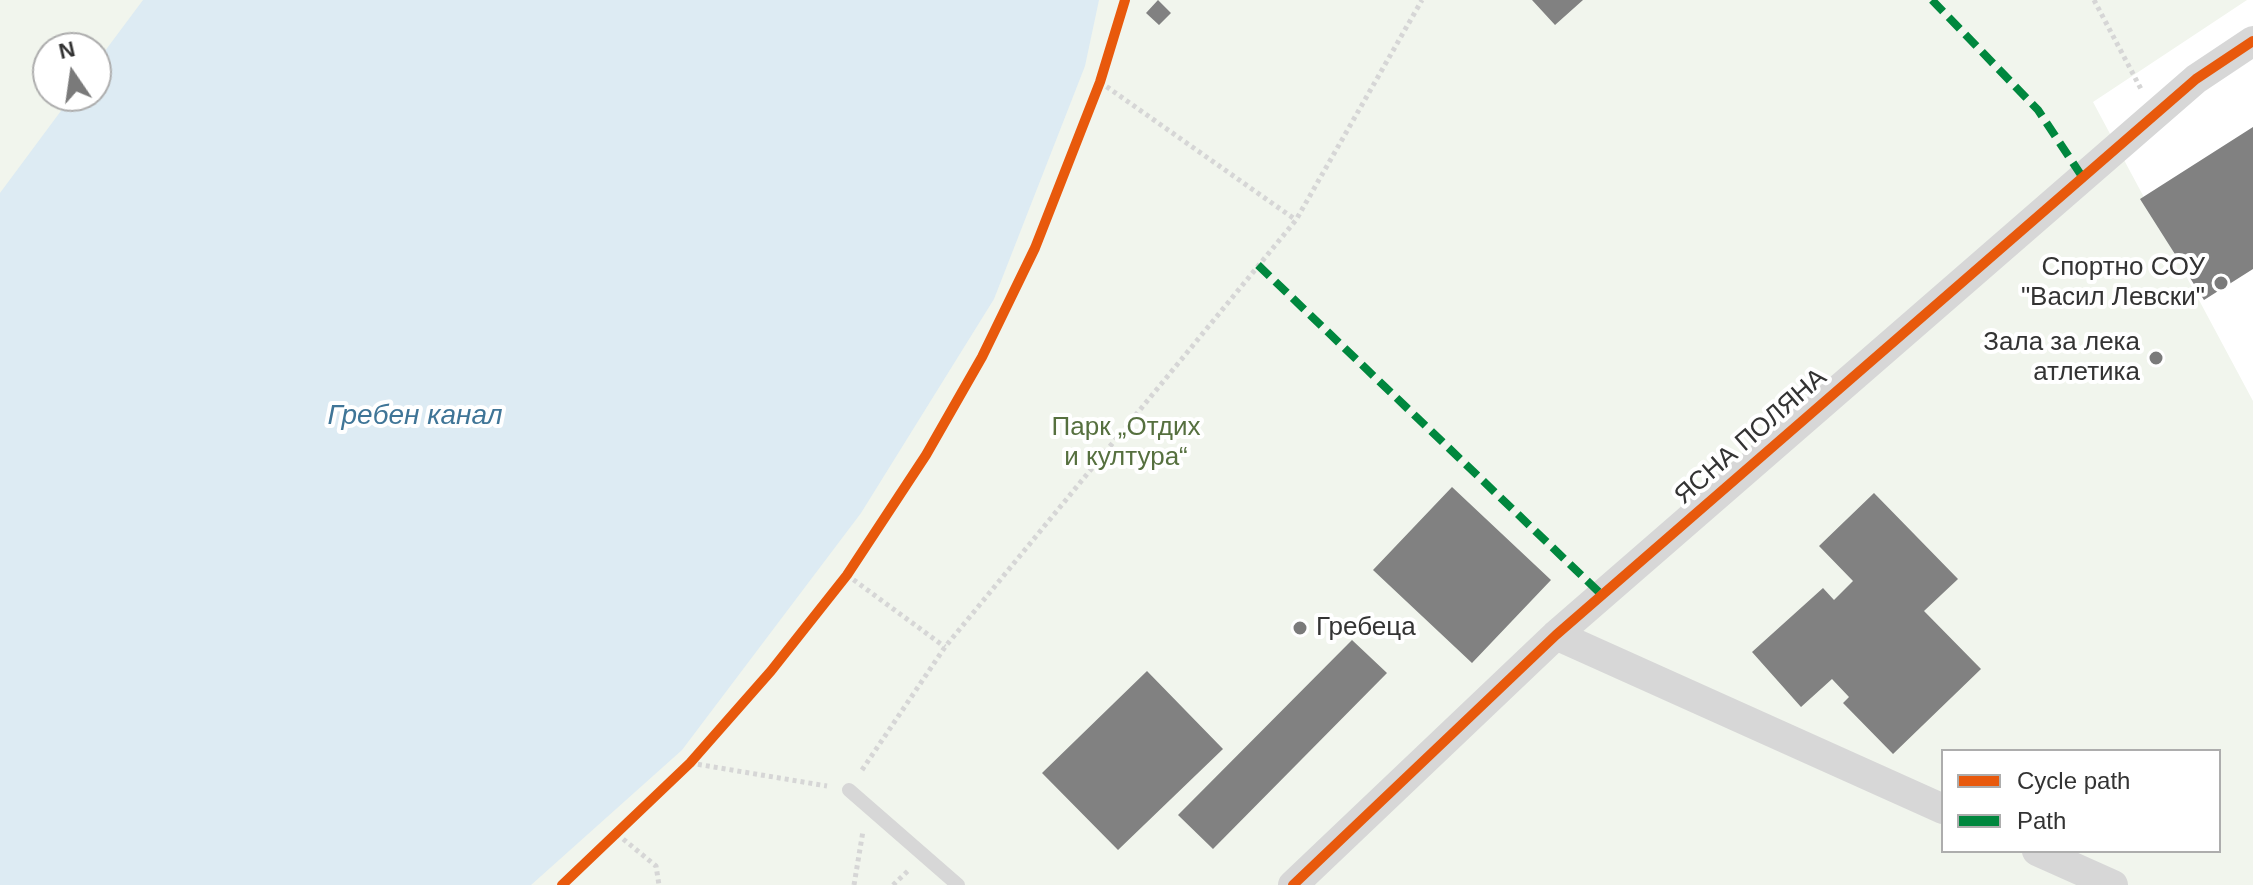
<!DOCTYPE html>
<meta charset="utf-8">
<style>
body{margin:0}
#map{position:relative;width:2253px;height:885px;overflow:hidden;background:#fff;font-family:Arial,sans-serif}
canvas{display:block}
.legend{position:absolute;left:1941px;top:749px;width:280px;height:104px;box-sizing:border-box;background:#fff;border:2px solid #adadad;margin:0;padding:10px 14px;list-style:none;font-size:24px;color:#333}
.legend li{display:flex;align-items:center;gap:16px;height:40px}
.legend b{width:40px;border:2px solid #adadad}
.north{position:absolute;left:32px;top:32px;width:80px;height:80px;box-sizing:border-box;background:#fff;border:2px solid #adadad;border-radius:50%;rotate:347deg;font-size:22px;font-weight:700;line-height:32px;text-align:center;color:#333}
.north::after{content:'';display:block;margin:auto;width:28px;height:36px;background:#7a7a7a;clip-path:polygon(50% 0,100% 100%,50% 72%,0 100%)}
</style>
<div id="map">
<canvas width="2253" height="885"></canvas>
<ul class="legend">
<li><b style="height:10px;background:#e8590c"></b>Cycle path</li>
<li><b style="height:10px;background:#00873e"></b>Path</li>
</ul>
<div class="north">N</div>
</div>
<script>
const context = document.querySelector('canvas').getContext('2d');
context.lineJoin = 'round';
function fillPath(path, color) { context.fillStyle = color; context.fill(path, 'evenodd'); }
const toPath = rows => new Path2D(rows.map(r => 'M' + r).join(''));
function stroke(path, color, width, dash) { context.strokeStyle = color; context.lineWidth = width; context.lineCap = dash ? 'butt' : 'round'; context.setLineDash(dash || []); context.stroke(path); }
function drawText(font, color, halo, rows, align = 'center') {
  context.font = font + ' Arial,sans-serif'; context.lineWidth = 8; context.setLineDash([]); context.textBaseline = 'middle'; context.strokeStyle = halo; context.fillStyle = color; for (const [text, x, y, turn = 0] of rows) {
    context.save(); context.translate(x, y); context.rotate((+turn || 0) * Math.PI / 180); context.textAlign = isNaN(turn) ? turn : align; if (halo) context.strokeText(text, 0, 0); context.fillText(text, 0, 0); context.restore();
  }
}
const green = toPath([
 [0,0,2247,0,2093,102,2253,401,2253,885,0,885],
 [48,48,96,48,96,96,48,96],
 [1943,751,2219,751,2219,851,1943,851]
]);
const water = toPath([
 [143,0,1099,0,1085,66,994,299,861,513,682,750,531,885,0,885,0,193,72,96,96,96,96,63]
]);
const building = toPath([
 [1158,0,1171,13,1159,25,1146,13],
 [1532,0,1583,0,1555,25],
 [2253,127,2253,269,2204,300,2140,199],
 [1452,487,1551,580,1472,663,1373,570],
 [1874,493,1958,579,1924,611,1981,669,1893,754,1843,703,1849,697,1832,679,1801,707,1752,652,1823,588,1834,600,1853,581,1819,546],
 [1352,640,1387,673,1213,849,1178,815],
 [1147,671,1223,749,1118,850,1042,773]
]);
const path = toPath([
 [2094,0,2141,89],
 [1100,82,1296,220],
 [847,575,945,647],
 [690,763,827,786],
 [862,770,945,647,1296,220,1422,0],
 [617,834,656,866,659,885],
 [854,885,863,831],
 [893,885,910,869]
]);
const service = toPath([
 [849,790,958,885]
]);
const minor = toPath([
 [1556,635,1943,809],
 [2037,851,2113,885],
 [1293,885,1556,635,2196,79,2253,41]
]);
const quiet = toPath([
 [1932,0,2038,110,2083,178],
 [1258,265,1602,595]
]);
const cycleway = toPath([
 [562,885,690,763,771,671,847,575,926,455,982,357,1035,248,1100,82,1125,0],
 [1293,885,1556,635,2196,79,2253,41]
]);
const markers = [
 [2221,283,8,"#7a7a7a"],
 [2156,358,8,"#7a7a7a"],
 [1300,628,8,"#7a7a7a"]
];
const poiNames = [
 ["Спортно СОУ",2205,268],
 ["\"Васил Левски\"",2205,298],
 ["Зала за лека",2140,343],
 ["атлетика",2140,373],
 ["Гребеца",1316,628,"left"]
];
const parkNames = [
 ["Парк „Отдих",1126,428],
 ["и култура“",1126,458]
];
const streetNames = [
 ["ЯСНА ПОЛЯНА",1751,437,-41]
];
const waterNames = [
 ["Гребен канал",415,416]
];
fillPath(green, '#f1f5ed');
fillPath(water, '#ddebf3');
fillPath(building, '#818181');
stroke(path, '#d6d6d6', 5, [4, 4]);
stroke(service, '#d7d7d7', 14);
stroke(minor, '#d7d7d7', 30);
stroke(quiet, '#00873e', 8, [16, 8]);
stroke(cycleway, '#e8590c', 10);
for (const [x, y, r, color] of markers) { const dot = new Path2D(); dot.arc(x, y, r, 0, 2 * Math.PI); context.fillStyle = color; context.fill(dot); stroke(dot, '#fff', 3); }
drawText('26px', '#333', '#fff', poiNames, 'right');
drawText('26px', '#56703f', '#fff', parkNames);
drawText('26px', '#333', '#fff', streetNames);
drawText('italic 28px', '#3f7597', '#fff', waterNames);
</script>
